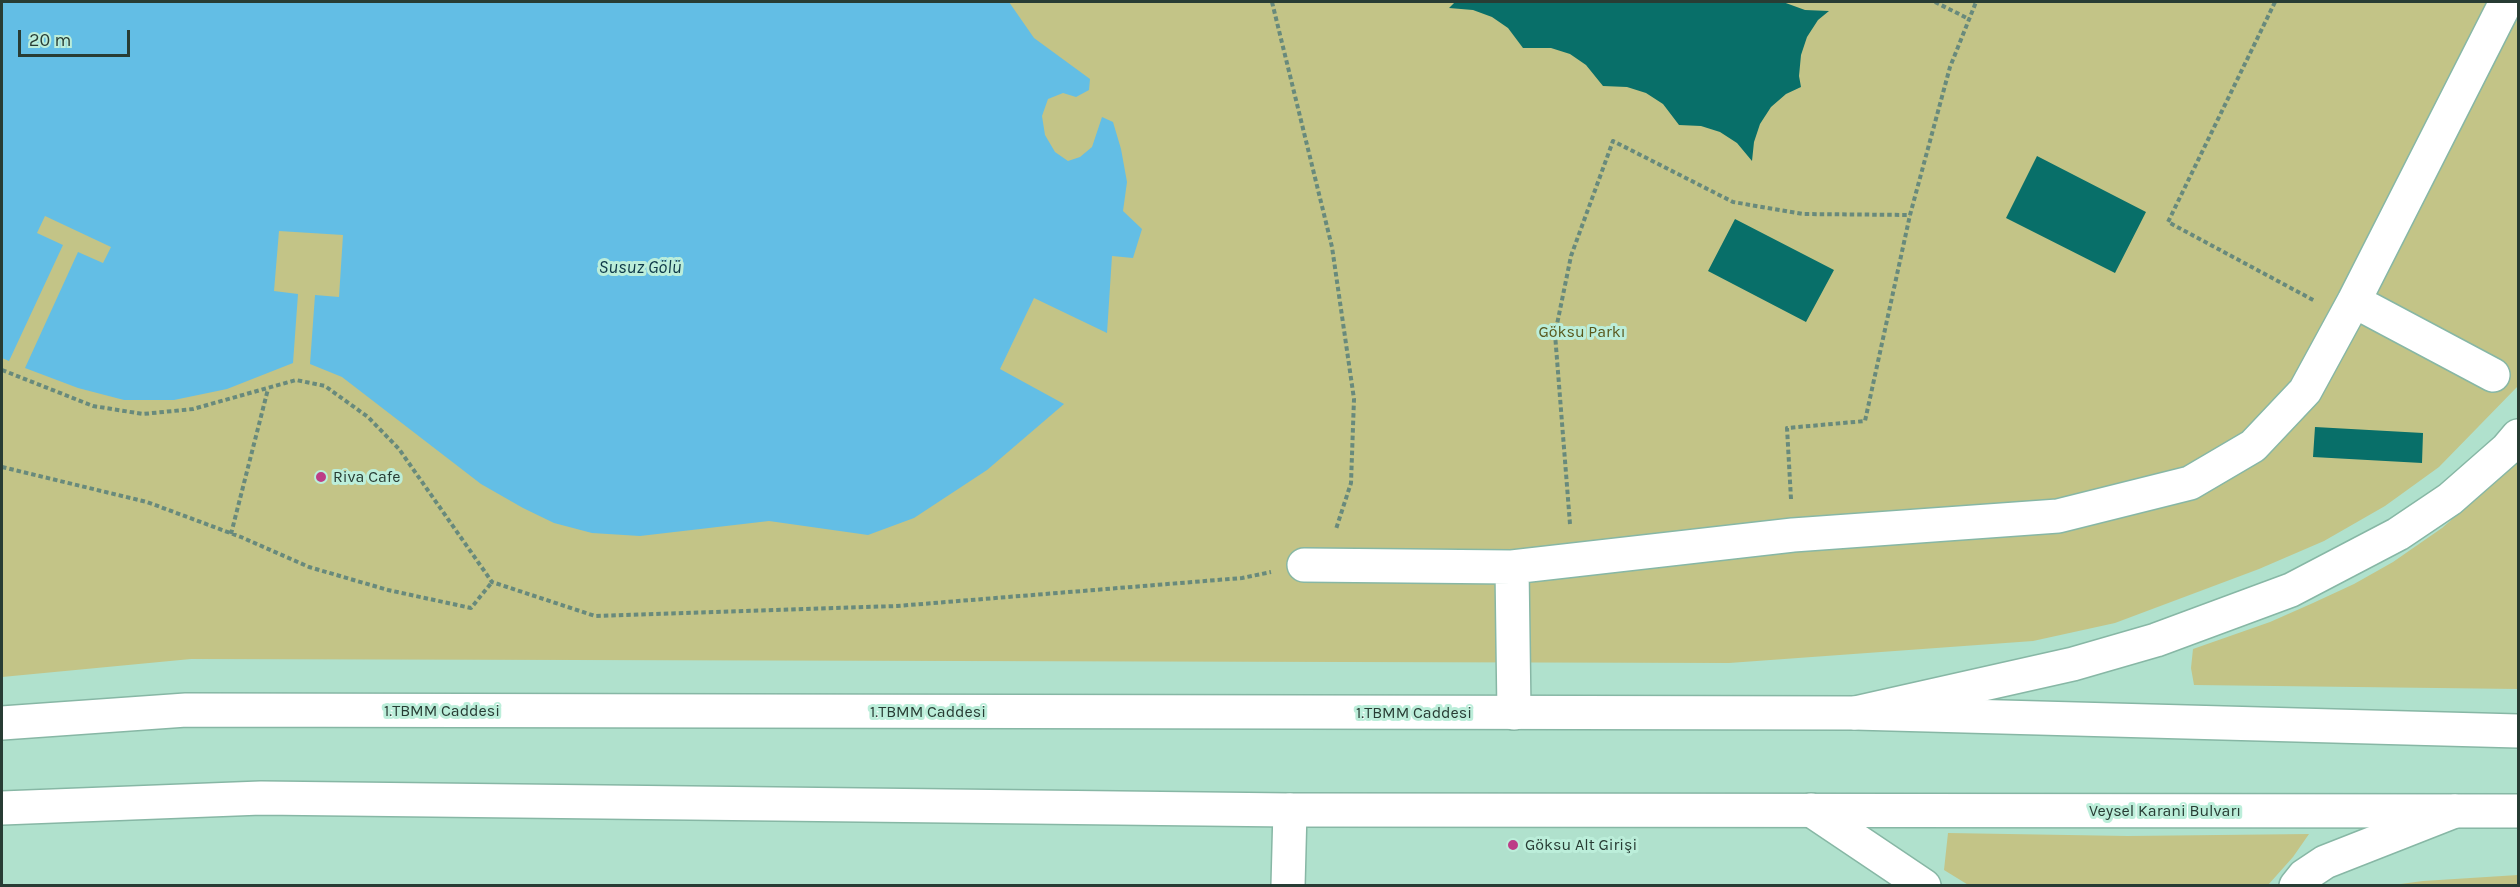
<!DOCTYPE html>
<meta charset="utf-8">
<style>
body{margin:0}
#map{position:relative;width:2520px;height:887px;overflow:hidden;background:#b0e1cd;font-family:Karla,sans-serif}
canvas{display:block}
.frame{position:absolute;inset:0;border:3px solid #283c34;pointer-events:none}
.scale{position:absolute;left:18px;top:30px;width:112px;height:27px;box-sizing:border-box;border:3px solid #283c34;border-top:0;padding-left:8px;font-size:18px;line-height:21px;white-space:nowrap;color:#283c34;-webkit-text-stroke:4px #bceeda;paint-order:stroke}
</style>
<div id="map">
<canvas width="2520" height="887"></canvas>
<div class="frame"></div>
<div class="scale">20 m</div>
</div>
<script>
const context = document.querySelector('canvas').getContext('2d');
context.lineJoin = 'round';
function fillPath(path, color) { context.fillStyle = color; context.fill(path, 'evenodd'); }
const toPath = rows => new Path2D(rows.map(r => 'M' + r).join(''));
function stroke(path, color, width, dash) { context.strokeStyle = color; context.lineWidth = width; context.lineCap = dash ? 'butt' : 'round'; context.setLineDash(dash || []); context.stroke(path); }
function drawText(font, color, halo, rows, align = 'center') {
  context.font = font + ' Karla,sans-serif'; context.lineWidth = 6; context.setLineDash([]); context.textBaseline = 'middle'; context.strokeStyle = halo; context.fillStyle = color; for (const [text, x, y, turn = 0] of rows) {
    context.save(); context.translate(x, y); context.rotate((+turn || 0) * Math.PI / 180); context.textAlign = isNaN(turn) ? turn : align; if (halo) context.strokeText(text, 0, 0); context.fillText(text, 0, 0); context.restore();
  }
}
const green = toPath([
 [2,2,2518,2,2518,386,2439,467,2385,506,2324,541,2259,569,2115,623,2033,641,1729,663,191,659,2,677],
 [2518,462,2518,689,2194,685,2191,668,2193,649,2270,622,2313,603,2354,584,2393,562,2442,528],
 [1948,833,2128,836,2309,834,2293,857,2268,885,1970,886,1944,870],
 [2518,875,2518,885,2393,885,2423,881]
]);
const water = toPath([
 [2,2,1009,2,1034,38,1090,79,1089,90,1076,97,1063,93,1048,99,1042,116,1045,135,1055,152,1068,161,1080,157,1092,147,1102,117,1113,122,1121,149,1127,182,1123,211,1142,229,1133,258,1112,256,1107,333,1034,298,1000,369,1064,404,987,470,914,518,868,535,769,521,640,536,592,533,554,523,523,508,481,484,342,377,310,364,315,295,339,297,343,235,279,231,274,291,298,294,293,363,227,389,174,400,124,400,78,388,25,368,78,252,103,263,111,247,45,216,37,233,63,245,9,361,2,358]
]);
const building = toPath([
 [1455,2,1783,2,1805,10,1829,11,1818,20,1807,37,1801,55,1799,76,1801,87,1786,94,1771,107,1760,124,1754,142,1752,161,1737,143,1720,132,1701,126,1679,125,1663,104,1646,93,1627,87,1603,86,1586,65,1570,54,1551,48,1523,48,1508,28,1492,17,1473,10,1449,8],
 [2037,156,2146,212,2115,273,2006,218],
 [1735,219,1834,270,1806,322,1708,271],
 [2315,427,2423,433,2422,463,2313,457]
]);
const path = toPath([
 [1272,2,1332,247,1354,399,1351,483,1336,529],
 [1935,2,1969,19],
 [2275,2,2168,222,2315,301],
 [2,370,93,406,143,414,193,409,296,380,325,386,368,417,399,449,492,582,595,616,897,606,1242,578,1271,572],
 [2,467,147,502,241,537,309,567,388,590,471,608,492,582],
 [1791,499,1787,428,1865,421,1910,215,1950,67,1976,2],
 [1570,524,1555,334,1571,256,1613,141,1733,202,1803,214,1910,215],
 [231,534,268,389]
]);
const minor = toPath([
 [2354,301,2493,375],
 [1304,565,1512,567,1793,535,2058,516,2190,483,2253,446,2305,391,2354,301,2506,2],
 [1512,567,1514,713],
 [1288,886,1290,810]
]);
const major = toPath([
 [2,723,186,710,1855,713,2518,731],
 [2,808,261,798,1290,810,2518,811]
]);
const highway = toPath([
 [1855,713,2073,664,2156,640,2291,590,2398,534,2450,499,2507,449,2518,436],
 [1811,810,1924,886],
 [2296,886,2304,876,2325,862,2455,811]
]);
const markers = [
 [321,477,6,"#bd3d87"],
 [1513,845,6,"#bd3d87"]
];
const parkNames = [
 ["Göksu Parkı",1582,332]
];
const poiNames = [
 ["Riva Cafe",333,477],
 ["Göksu Alt Girişi",1525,845]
];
const streetNames = [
 ["1.TBMM Caddesi",442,711],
 ["1.TBMM Caddesi",928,712],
 ["1.TBMM Caddesi",1414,713],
 ["Veysel Karani Bulvarı",2165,811]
];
const waterNames = [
 ["Susuz Gölü",640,268]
];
fillPath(green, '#c3c487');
fillPath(water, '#63bee5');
fillPath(building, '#086f69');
stroke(minor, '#87b7a5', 36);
stroke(major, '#87b7a5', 36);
stroke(highway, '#87b7a5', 36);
stroke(path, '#688a7c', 4, [4.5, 3]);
stroke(minor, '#fff', 33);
stroke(major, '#fff', 33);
stroke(highway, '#fff', 33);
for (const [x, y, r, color] of markers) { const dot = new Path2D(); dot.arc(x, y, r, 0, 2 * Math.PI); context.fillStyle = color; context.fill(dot); stroke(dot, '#bceeda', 2); }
drawText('16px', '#59581d', '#bceeda', parkNames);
drawText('16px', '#283c34', '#bceeda', poiNames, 'left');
drawText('16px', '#283c34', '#bceeda', streetNames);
drawText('italic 18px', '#0d3747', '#bceeda', waterNames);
</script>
